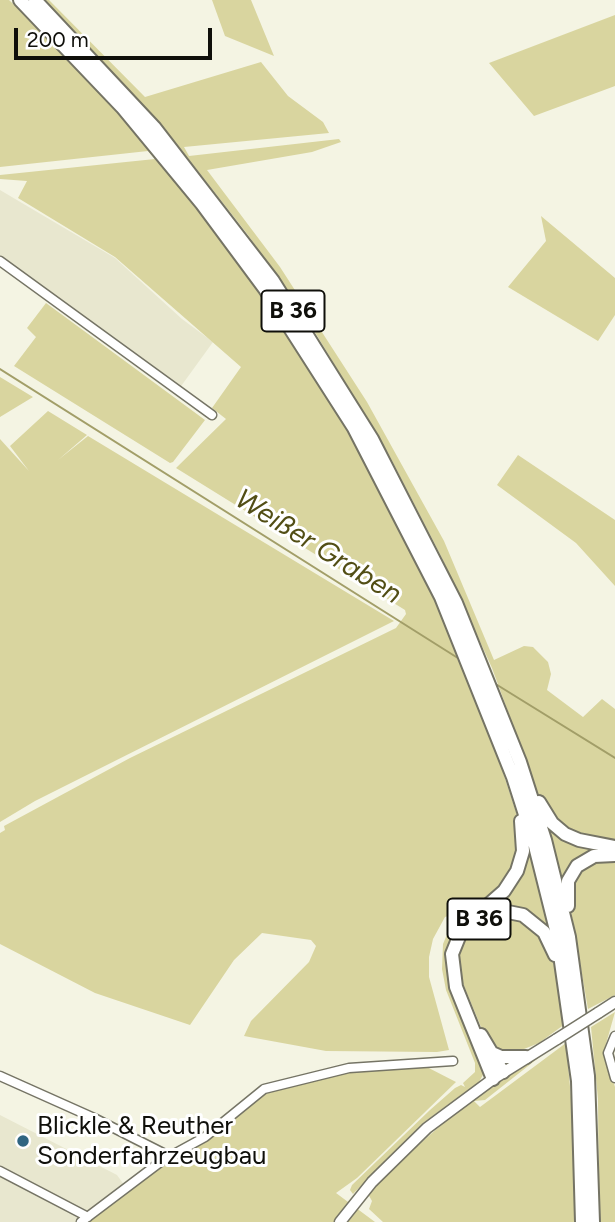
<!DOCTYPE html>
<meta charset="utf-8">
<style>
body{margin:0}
#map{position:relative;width:615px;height:1222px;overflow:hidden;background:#f4f4e3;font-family:Figtree,sans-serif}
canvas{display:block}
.scale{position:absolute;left:14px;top:28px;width:198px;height:32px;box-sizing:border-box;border:4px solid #0f0f0a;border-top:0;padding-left:9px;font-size:21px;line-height:24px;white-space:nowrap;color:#0f0f0a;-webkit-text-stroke:5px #fff;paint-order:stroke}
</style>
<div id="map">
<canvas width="615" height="1222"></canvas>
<div class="scale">200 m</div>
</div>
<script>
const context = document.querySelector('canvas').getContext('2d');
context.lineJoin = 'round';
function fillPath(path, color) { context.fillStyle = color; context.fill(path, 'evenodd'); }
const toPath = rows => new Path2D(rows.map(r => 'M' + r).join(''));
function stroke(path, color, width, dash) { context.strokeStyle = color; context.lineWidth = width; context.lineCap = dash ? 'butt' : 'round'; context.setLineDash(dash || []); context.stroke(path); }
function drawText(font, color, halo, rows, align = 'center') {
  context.font = font + ' Figtree,sans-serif'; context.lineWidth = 6; context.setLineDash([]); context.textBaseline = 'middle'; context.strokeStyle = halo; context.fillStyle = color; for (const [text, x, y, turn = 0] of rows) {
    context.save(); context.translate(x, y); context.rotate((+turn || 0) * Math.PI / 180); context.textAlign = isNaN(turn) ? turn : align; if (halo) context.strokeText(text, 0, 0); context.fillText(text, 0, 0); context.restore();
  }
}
const built = toPath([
 [0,190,115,258,182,319,213,342,179,389,0,257],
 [0,1115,117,1175,127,1189,105,1222,0,1222]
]);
const green = toPath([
 [0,0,9,0,27,17,115,107,192,200,267,302,342,420,440,607,496,751,517,815,520,835,512,874,451,948,484,1073,479,1082,423,1123,353,1194,350,1190,352,1185,430,1110,455,1088,461,1085,465,1087,463,1083,475,1072,475,1063,446,990,442,969,443,944,456,913,445,917,433,939,429,957,429,977,449,1050,437,1052,326,1051,244,1036,251,1021,309,962,316,946,311,940,262,933,234,960,190,1025,95,993,0,944,0,833,5,830,4,826,130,758,396,628,406,614,405,610,176,468,226,419,212,408,241,367,115,257,18,198,27,181,0,179,0,175,155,159,148,151,0,167],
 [45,0,49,0,145,97,261,62,288,96,323,122,329,133,184,147,189,156,339,139,341,142,312,152,207,170,280,267,367,402,444,541,494,660,524,646,533,647,548,662,551,674,547,690,583,717,602,699,615,709,615,845,564,830,540,799,492,668,442,558,388,453,313,329,248,235,176,143],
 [212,0,251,0,274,56,225,36],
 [615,15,615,86,534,116,489,63],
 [541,216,615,278,615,315,598,341,508,287,546,241],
 [46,303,205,420,173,462,170,463,14,366,36,337,27,328],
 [0,377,33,397,0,417],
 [48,411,87,435,58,460,88,436,394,621,35,801,0,822,0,439,29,471,10,446],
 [518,455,615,520,615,586,576,543,497,485],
 [546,823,603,851,562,883],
 [527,840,546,912,551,936,545,929,487,910,494,904],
 [597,857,615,858,615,995,588,1009,569,900,572,878],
 [504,914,531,923,552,956,565,1024,539,1043,514,1053,498,1053,486,1039,459,974,460,950,468,932,479,922],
 [615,1012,604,1051,615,1087,615,1222,599,1222,598,1099,591,1027],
 [566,1043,573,1119,576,1222,383,1222,369,1209,372,1201,368,1194,398,1163,465,1104,556,1044,485,1100,474,1101,480,1107],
 [421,1064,456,1082,357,1178,336,1193,375,1222,87,1222,258,1096,348,1071]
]);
const stream = toPath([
 [0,369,461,660],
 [494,683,615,758]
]);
const minor = toPath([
 [0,261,212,415],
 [615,1036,608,1053,615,1078],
 [0,1076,94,1118,169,1156],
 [0,1171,88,1217],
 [81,1222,163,1160,205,1137,264,1089,349,1068,453,1061]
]);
const major = toPath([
 [598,1013,615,1002],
 [340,1222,372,1182,427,1128,493,1079,557,1039]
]);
const highway = toPath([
 [20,0,122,107,202,204,265,289,354,428,441,597,513,777,535,846,557,934,578,1081,582,1222],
 [35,0,154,127,273,281,372,439,456,603,520,762,545,840,569,937,588,1076,593,1222],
 [539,802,552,823,565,834,579,840,615,847],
 [568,906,568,881,577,866,594,856,615,855],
 [478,920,503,911,523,915,544,932,555,955],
 [481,1035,503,1072],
 [492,1053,501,1057,526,1057],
 [493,1079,456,987,452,954,463,927,504,891,517,871,523,851,521,821]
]);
const majorBridge = toPath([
 [557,1039,598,1013]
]);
const markers = [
 [23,1141,7,"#306581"]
];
const shields = [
 [293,311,63],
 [479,919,63]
];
const shieldNames = [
 ["B 36",293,311],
 ["B 36",479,919]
];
const poiNames = [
 ["Blickle & Reuther",37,1126],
 ["Sonderfahrzeugbau",37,1156]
];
const waterNames = [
 ["Weißer Graben",318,547,32]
];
fillPath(built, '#e8e7cf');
fillPath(green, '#d9d59f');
stroke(stream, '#a29e68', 2);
stroke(minor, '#757465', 11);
stroke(major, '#757465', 13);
stroke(highway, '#757465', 16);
stroke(minor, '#fff', 8);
stroke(major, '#fff', 10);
stroke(highway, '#fff', 12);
stroke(majorBridge, '#757465', 13, []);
stroke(majorBridge, '#fff', 10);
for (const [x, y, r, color] of markers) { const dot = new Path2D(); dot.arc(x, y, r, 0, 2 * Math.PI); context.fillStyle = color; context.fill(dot); stroke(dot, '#fff', 2.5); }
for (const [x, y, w] of shields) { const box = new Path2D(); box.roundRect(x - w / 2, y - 20.5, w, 41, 5); context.fillStyle = '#fff'; context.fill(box); stroke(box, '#0f0f0a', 2); }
drawText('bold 24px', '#0f0f0a', null, shieldNames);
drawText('26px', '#0f0f0a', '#fff', poiNames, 'left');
drawText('italic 28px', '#524e15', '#fff', waterNames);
</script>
